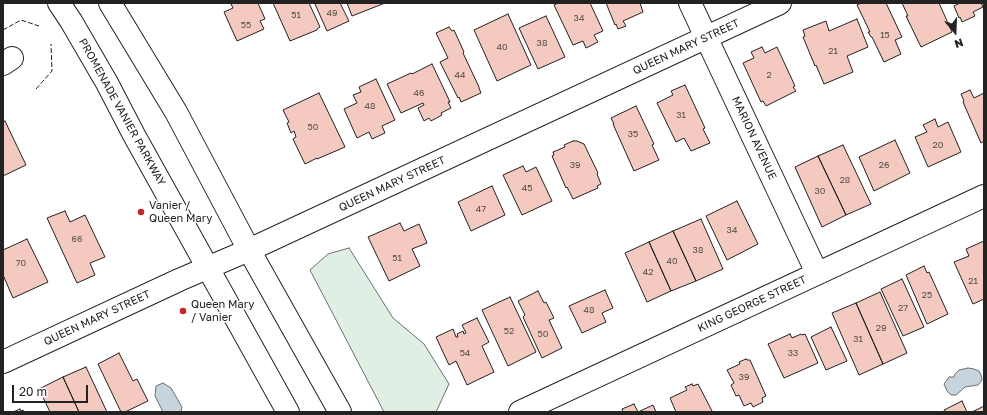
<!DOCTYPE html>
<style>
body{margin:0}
#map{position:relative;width:987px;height:415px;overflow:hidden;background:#fff;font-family:"Golos Text",sans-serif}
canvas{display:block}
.frame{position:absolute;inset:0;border:4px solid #222;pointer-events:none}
.north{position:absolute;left:935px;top:12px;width:40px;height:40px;-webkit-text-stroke:3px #fff;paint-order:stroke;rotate:161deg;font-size:11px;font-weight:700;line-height:16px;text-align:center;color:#222}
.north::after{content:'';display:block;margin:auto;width:14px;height:18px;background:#222;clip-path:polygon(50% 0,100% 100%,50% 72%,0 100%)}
.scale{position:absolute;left:12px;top:385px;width:76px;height:18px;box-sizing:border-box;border:2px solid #222;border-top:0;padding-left:5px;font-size:12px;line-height:14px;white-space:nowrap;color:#222;-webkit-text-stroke:3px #fff;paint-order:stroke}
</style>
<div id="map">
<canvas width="987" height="415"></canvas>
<div class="frame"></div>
<div class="north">N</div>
<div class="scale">20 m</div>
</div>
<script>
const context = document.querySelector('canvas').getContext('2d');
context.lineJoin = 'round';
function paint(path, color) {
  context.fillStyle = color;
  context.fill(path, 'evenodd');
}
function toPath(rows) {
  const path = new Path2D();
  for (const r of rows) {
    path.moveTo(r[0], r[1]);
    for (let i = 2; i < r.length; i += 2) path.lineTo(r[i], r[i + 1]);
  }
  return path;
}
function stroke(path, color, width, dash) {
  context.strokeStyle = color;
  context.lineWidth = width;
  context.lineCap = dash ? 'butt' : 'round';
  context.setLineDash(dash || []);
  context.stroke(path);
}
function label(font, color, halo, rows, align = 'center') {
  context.font = font + ' "Golos Text",sans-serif';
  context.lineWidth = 3;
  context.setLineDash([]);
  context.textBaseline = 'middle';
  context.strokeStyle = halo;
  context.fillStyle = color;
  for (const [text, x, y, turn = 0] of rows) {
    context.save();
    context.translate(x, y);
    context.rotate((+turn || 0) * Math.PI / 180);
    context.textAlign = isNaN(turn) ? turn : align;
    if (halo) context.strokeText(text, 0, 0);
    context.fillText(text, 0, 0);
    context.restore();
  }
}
const green = toPath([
 [349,248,393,318,424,344,449,384,436,412,384,412,310,270,328,254,349,248]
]);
paint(green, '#e0efe3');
stroke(green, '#6f6f6f', 1);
const water = toPath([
 [968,368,974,369,979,371,981,375,982,380,978,385,965,387,956,395,951,395,947,391,944,384,949,377,954,377,955,374,959,370,968,368],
 [163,383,171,388,182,407,181,412,163,412,155,396,156,386,163,383]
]);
paint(water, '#c7d3dd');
stroke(water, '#6f6f6f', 1);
const building = toPath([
 [233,3,258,3,265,19,260,21,264,29,237,41,224,12,233,8,231,4,233,3],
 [273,3,309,3,320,27,317,29,317,30,290,41,273,3],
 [317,3,340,3,349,21,327,31,315,4,317,3],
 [347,3,385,3,352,16,347,3],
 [558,3,590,3,603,31,594,35,598,42,586,48,583,41,573,45,554,5,558,3],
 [606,3,640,3,643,12,623,21,626,26,618,29,616,24,615,25,606,3],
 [861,3,886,3,902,37,895,40,901,54,884,62,872,37,871,37,868,32,870,32,857,5,861,3],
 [902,3,939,3,952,32,921,47,906,16,908,16,902,3],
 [960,3,981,3,983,7,973,12,975,16,962,22,960,17,959,18,954,6,960,3],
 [508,14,531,65,497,81,474,30,508,14],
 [546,16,565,57,538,69,519,28,546,16],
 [857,19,868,47,847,56,853,72,824,84,816,65,815,66,803,37,805,36,803,30,826,21,829,31,857,19],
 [449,27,452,31,454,30,464,52,463,53,479,87,479,88,481,93,461,102,459,97,458,98,440,62,448,58,436,33,449,27],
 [762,47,765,53,777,47,795,86,793,87,796,91,766,106,763,101,761,102,743,63,754,58,751,52,762,47],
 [432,64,450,102,448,102,451,108,441,113,442,115,431,121,429,118,424,121,418,108,424,105,423,103,401,113,387,84,411,73,412,74,432,64],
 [376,79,395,120,382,126,385,133,372,139,369,132,357,138,344,109,357,103,353,95,361,92,359,87,376,79],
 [685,85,705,128,703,129,710,143,691,151,684,138,676,142,657,103,673,95,671,91,685,85],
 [970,90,974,98,984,93,984,141,981,143,963,102,964,101,961,94,970,90],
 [319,93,345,147,317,159,317,158,305,164,293,139,296,137,294,131,291,133,287,123,289,122,283,110,319,93],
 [636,106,654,144,652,145,659,160,634,171,613,124,614,124,611,118,636,106],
 [935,119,938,127,948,122,961,152,928,167,915,137,927,132,923,125,935,119],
 [5,121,26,165,3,176,3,122,5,121],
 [895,140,910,173,874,191,859,157,895,140],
 [573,141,577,141,584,144,598,173,597,174,601,184,597,186,598,188,573,199,567,187,566,188,552,156,554,155,553,152,565,147,564,145,573,141],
 [843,145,871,204,846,215,818,156,843,145],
 [818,156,846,215,822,227,795,167,818,156],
 [523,166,526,172,536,167,552,201,522,215,503,175,523,166],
 [492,186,505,215,471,231,458,202,492,186],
 [737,201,758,244,727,260,706,216,737,201],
 [65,211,70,222,85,215,105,257,90,263,95,275,77,283,47,218,65,211],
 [701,219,723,269,696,281,673,231,701,219],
 [400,223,404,231,419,224,427,243,412,249,420,266,389,281,368,237,400,223],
 [673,231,696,281,671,291,649,242,673,231],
 [27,239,48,282,13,298,3,275,3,250,27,239],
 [984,241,984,299,973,304,954,262,969,256,966,249,984,241],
 [649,242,671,291,647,302,625,253,649,242],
 [924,266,927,273,929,272,948,314,927,324,906,275,924,266],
 [902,279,924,327,903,336,881,289,902,279],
 [605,290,613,308,602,313,606,322,582,333,569,306,605,290],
 [538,291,544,303,546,302,554,318,549,320,562,348,542,358,523,317,525,315,518,301,538,291],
 [880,292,907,353,883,364,856,303,880,292],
 [510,297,536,352,508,366,482,310,510,297],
 [856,303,883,364,859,375,832,313,856,303],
 [477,318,489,342,482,346,494,372,467,385,456,361,449,365,436,337,453,329,456,337,458,337,457,334,463,331,464,334,466,333,462,325,477,318],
 [831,327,847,361,826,370,811,337,831,327],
 [790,334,792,338,801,334,802,335,805,334,818,363,784,378,768,344,790,334],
 [119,353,133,381,137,379,148,401,125,412,121,412,98,364,119,353],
 [746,359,747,360,750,360,766,396,762,398,763,402,753,407,751,403,744,406,739,395,736,396,731,385,734,383,727,370,740,364,739,362,746,359],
 [86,367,107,412,79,412,63,377,86,367],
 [63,377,79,412,50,412,39,389,63,377],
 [692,384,693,386,698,384,712,411,709,412,676,412,670,398,687,390,685,387,692,384],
 [962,401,967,412,945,412,944,410,962,401],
 [634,404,638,412,653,405,656,412,623,412,622,409,634,404],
 [984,406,984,412,972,412,984,406],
 [20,409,21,411,23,410,24,412,13,412,20,409]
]);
paint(building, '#f3c9c0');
stroke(building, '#222', 1);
const street = toPath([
 [690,3,817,273],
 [3,64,12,58],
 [3,362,179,280,249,250,780,3],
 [520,412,984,196]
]);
const primary = toPath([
 [59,3,71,21,107,83,134,135,288,412],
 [110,3,176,112,249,250,340,412]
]);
stroke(street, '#222', 24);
stroke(primary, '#222', 24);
stroke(street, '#fff', 22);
stroke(primary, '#fff', 22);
stroke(toPath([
 [3,30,21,20,39,26],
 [36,89,52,71,51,44]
]), '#222', 1, [5, 2]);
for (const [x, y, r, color] of [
 [141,212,4,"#c62828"],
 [183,311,4,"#c62828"]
]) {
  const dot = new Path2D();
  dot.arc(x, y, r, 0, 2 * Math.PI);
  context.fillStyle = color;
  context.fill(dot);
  stroke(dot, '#fff', 1.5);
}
label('9px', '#564c4a', null, [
 ["49",332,13],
 ["51",296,15],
 ["34",579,18],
 ["55",246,25],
 ["15",885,35],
 ["38",542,43],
 ["40",502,47],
 ["21",833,51],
 ["44",460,75],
 ["2",769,75],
 ["46",419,93],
 ["48",370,106],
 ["31",681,115],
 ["50",313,127],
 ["35",633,134],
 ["20",938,145],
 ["39",575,165],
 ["26",884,165],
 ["28",845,180],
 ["45",527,188],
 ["30",820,191],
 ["47",481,209],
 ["34",732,230],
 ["66",77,239],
 ["38",698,250],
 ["51",397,258],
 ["40",672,261],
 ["70",21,263],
 ["42",648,272],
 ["21",973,281],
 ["25",927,295],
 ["27",903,308],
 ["48",589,310],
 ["29",881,328],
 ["52",509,331],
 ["50",543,334],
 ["31",858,339],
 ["54",465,353],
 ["33",793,353],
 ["39",744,377]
]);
label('11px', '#222', '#fff', [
 ["QUEEN MARY STREET",686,47,-25],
 ["PROMENADE VANIER PARKWAY",122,112,61],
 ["MARION AVENUE",754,138,65],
 ["QUEEN MARY STREET",392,184,-25],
 ["KING GEORGE STREET",752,304,-25],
 ["QUEEN MARY STREET",97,318,-25]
]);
label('11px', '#222', '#fff', [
 ["Vanier /",149,206],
 ["Queen Mary",149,219],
 ["Queen Mary",191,305],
 ["/ Vanier",191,318]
], 'left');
</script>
